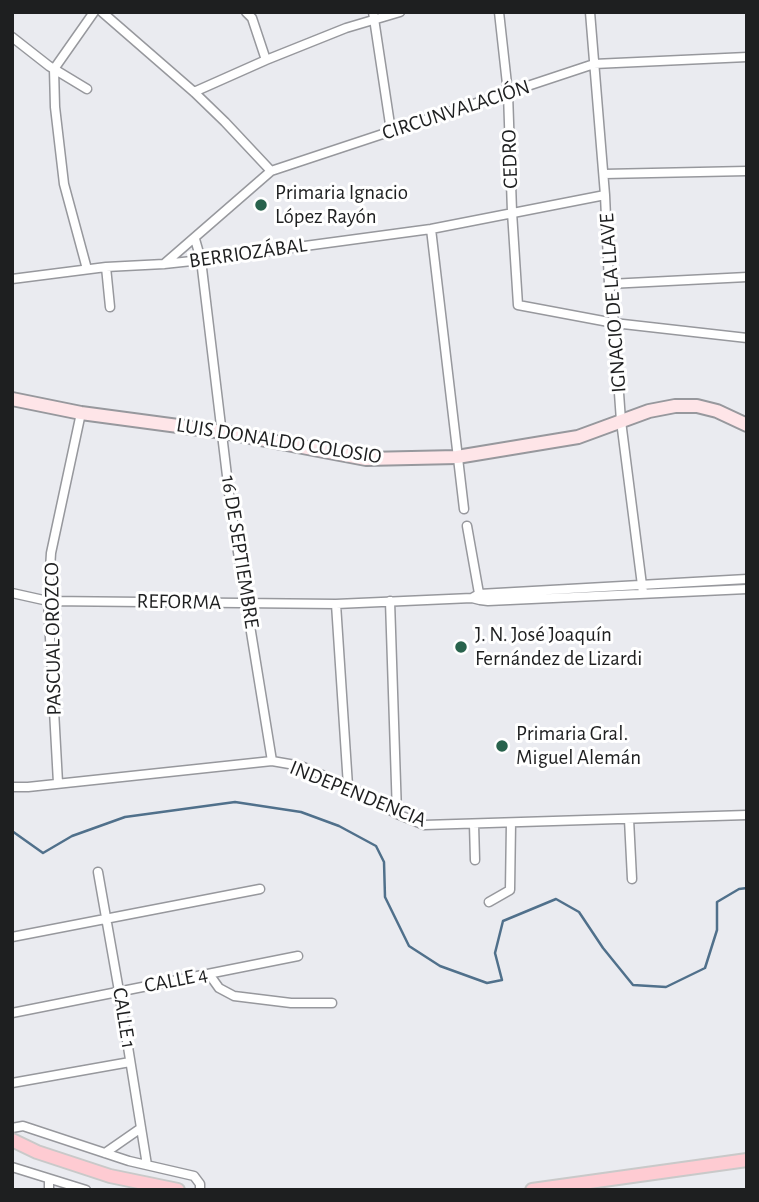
<!DOCTYPE html>
<meta charset="utf-8">
<style>
body{margin:0}
#map{position:relative;width:759px;height:1202px;overflow:hidden;background:#eaebf0;font-family:"Alegreya Sans",sans-serif}
canvas{display:block}
.frame{position:absolute;inset:0;border:14px solid #1e1f20;pointer-events:none}
</style>
<div id="map">
<canvas width="759" height="1202"></canvas>
<div class="frame"></div>
</div>
<script>
const context = document.querySelector('canvas').getContext('2d');
context.lineJoin = 'round';
function toPath(rows) {
  const path = new Path2D();
  for (const r of rows) {
    path.moveTo(r[0], r[1]);
    for (let i = 2; i < r.length; i += 2) path.lineTo(r[i], r[i + 1]);
  }
  return path;
}
function stroke(path, color, width, dash) {
  context.strokeStyle = color;
  context.lineWidth = width;
  context.lineCap = dash ? 'butt' : 'round';
  context.setLineDash(dash || []);
  context.stroke(path);
}
function label(font, color, halo, rows, align = 'center') {
  context.font = font + ' "Alegreya Sans",sans-serif';
  context.lineWidth = 6;
  context.setLineDash([]);
  context.textBaseline = 'middle';
  context.strokeStyle = halo;
  context.fillStyle = color;
  for (const [text, x, y, turn = 0] of rows) {
    context.save();
    context.translate(x, y);
    context.rotate((+turn || 0) * Math.PI / 180);
    context.textAlign = isNaN(turn) ? turn : align;
    if (halo) context.strokeText(text, 0, 0);
    context.fillText(text, 0, 0);
    context.restore();
  }
}
stroke(toPath([
 [12,831,43,853,72,836,125,817,235,802,301,812,339,826,376,846,384,862,385,897,409,946,440,966,487,983,502,980,495,953,503,921,556,899,579,912,603,948,633,985,666,987,705,968,717,930,717,902,739,889,747,888]
]), '#50708b', 2.5);
const street = toPath([
 [102,12,194,92,225,122,271,171],
 [246,12,252,18,266,60],
 [373,12,391,131],
 [499,12,508,93,512,212,518,305,614,323,747,338],
 [590,12,605,195,609,284,614,323,621,421,643,593],
 [12,37,49,66,87,89],
 [194,92,266,60,346,28,400,12],
 [604,174,747,171],
 [431,229,464,509],
 [195,239,201,260,231,509,272,761],
 [164,264,271,171,594,64,747,57],
 [106,267,110,307],
 [87,269,64,184,55,107,54,69,94,12],
 [12,279,106,267,164,264,201,260,431,229,605,195],
 [609,284,747,277],
 [467,526,480,599],
 [12,593,48,601,336,604,472,598,480,600,488,601,747,589],
 [472,598,479,594,747,579],
 [390,601,397,814],
 [336,604,348,786],
 [58,783,48,601,51,553,81,413],
 [12,787,28,787,272,761,301,766,348,786,397,814,424,825,747,815],
 [629,819,632,879],
 [474,824,475,860],
 [98,872,119,991,147,1165],
 [489,902,510,890,511,823],
 [12,937,260,889],
 [209,974,219,988,234,996,291,1003,332,1003],
 [12,1013,298,956],
 [12,1083,130,1062],
 [12,1128,23,1126,129,1161,194,1176,200,1184,200,1190],
 [105,1153,141,1128],
 [12,1167,86,1190],
 [49,1179,49,1190]
]);
const secondary = toPath([
 [12,399,81,413,223,432,366,459,457,457,578,437,649,411,675,406,697,406,717,411,747,425]
]);
const primary = toPath([
 [12,1140,37,1152,110,1176,178,1190],
 [532,1190,747,1160]
]);
stroke(street, '#97989d', 11);
stroke(secondary, '#97989d', 16);
stroke(primary, '#c9c9c9', 16);
stroke(street, '#fff', 8);
stroke(secondary, '#fee5e8', 12);
stroke(primary, '#fecbd2', 12);
for (const [x, y, r, color] of [
 [261,205,7,"#28624c"],
 [461,647,7,"#28624c"],
 [502,746,7,"#28624c"]
]) {
  const dot = new Path2D();
  dot.arc(x, y, r, 0, 2 * Math.PI);
  context.fillStyle = color;
  context.fill(dot);
  stroke(dot, '#fff', 2.5);
}
label('21px', '#1e1f20', '#fff', [
 ["CIRCUNVALACIÓN",456,110,-18],
 ["CEDRO",510,159,-92],
 ["BERRIOZÁBAL",248,253,-8],
 ["IGNACIO DE LA LLAVE",613,303,-94],
 ["LUIS DONALDO COLOSIO",279,441,9],
 ["16 DE SEPTIEMBRE",240,552,81],
 ["REFORMA",179,602,1],
 ["PASCUAL OROZCO",53,639,-91],
 ["INDEPENDENCIA",358,794,22],
 ["CALLE 4",176,980,-11],
 ["CALLE 1",124,1018,81]
]);
label('21px', '#1e1f20', '#fff', [
 ["Primaria Ignacio",275,193],
 ["López Rayón",275,217],
 ["J. N. José Joaquín",475,635],
 ["Fernández de Lizardi",475,659],
 ["Primaria Gral.",516,734],
 ["Miguel Alemán",516,758]
], 'left');
</script>
